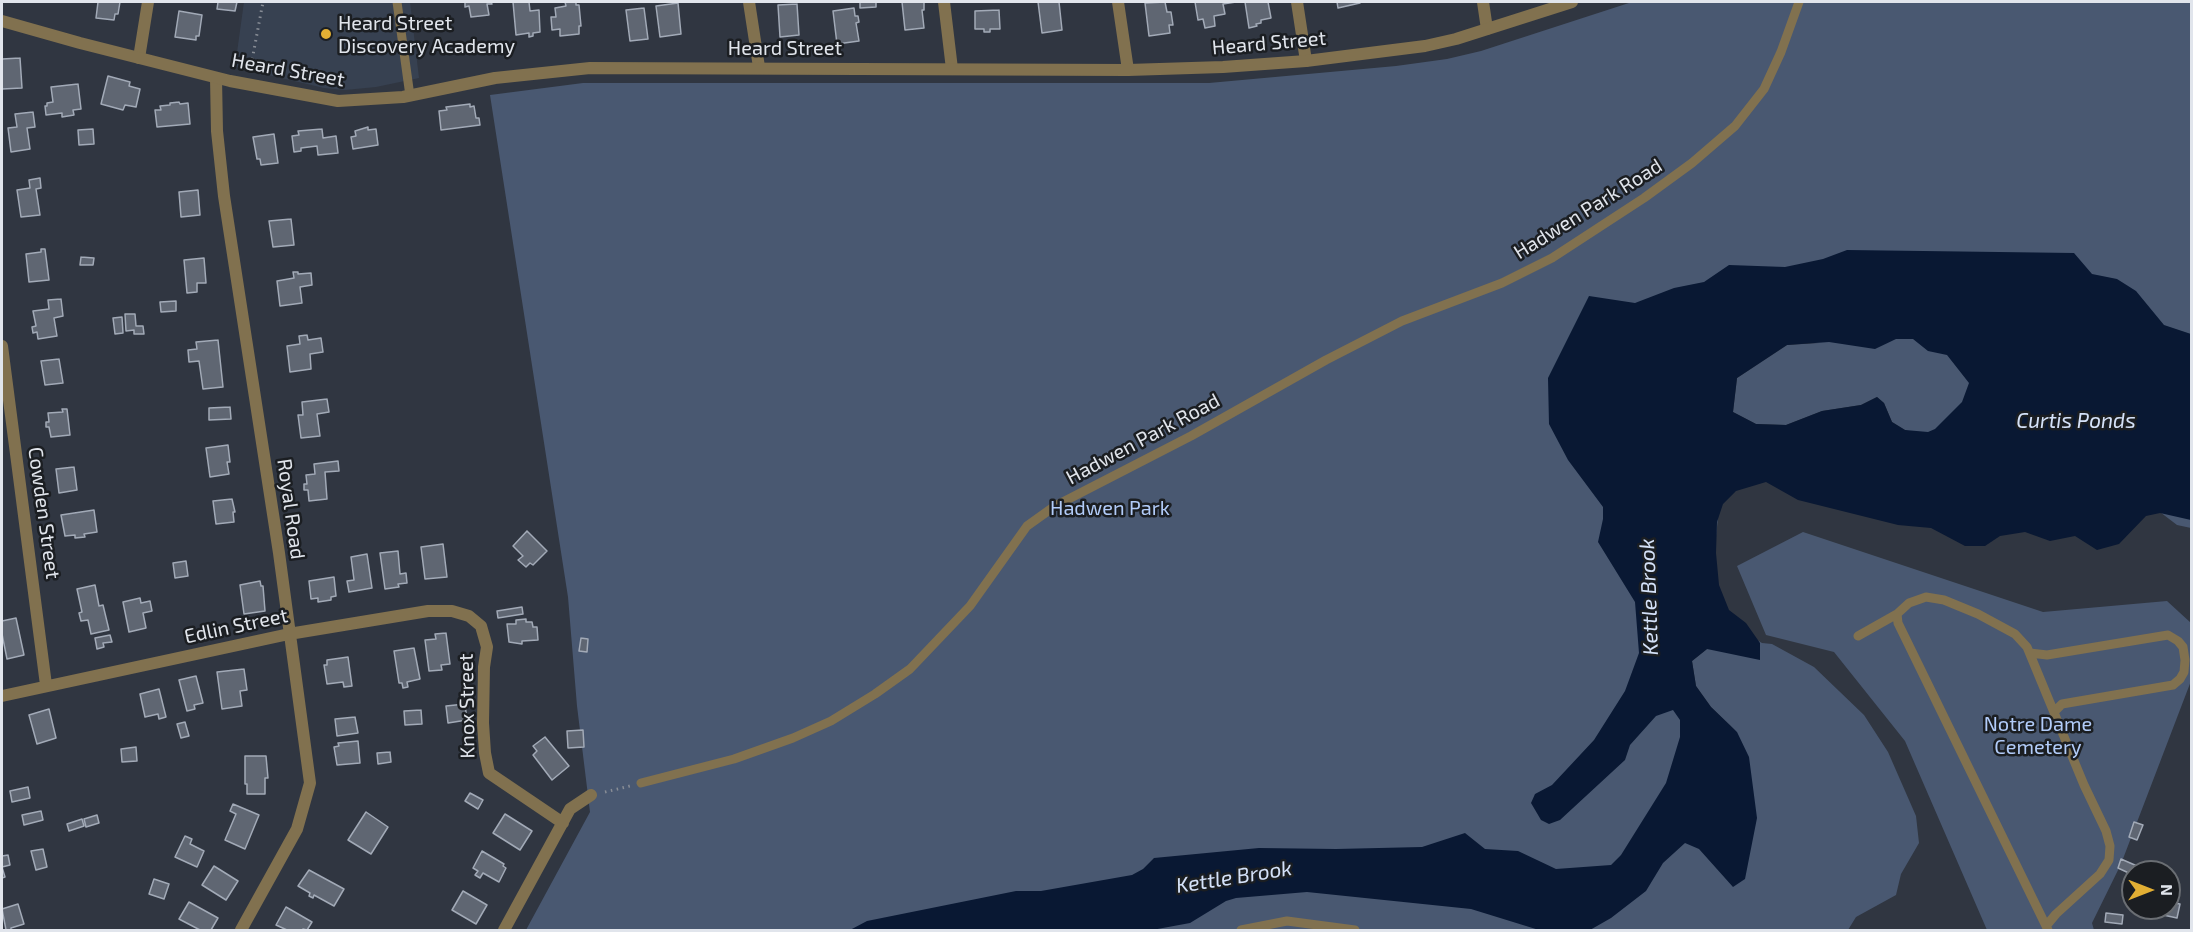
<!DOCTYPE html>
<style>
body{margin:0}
#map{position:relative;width:2193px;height:932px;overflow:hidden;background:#303641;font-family:"Exo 2",sans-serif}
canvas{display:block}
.frame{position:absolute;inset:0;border:3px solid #e1e5ec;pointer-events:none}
.north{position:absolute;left:2121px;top:860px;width:60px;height:60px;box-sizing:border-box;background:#1b1e22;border:2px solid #6a6e73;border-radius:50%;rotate:90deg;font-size:16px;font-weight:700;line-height:24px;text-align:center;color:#e1e5ec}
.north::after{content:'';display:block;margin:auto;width:21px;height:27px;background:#e2af34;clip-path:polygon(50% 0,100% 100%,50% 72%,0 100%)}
</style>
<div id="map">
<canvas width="2193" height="932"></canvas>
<div class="frame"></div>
<div class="north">N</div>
</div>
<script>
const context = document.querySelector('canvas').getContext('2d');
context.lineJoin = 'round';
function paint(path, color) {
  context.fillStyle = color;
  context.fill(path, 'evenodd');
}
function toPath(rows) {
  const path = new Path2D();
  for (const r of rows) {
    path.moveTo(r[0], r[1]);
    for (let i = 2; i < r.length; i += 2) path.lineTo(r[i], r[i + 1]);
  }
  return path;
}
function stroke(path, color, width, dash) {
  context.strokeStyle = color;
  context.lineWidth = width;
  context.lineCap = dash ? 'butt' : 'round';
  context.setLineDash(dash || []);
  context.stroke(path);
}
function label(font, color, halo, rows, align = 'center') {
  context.font = font + ' "Exo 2",sans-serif';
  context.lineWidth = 5;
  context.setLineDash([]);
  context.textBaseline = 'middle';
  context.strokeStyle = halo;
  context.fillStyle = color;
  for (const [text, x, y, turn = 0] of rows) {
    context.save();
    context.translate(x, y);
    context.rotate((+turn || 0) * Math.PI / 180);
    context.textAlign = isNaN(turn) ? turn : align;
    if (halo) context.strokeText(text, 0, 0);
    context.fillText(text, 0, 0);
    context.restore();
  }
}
paint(toPath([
 [244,2,410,2,419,78,376,87,345,90,324,88,235,67]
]), '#374151');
paint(toPath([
 [1632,2,2191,2,2191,528,2177,525,2156,509,1905,430,1892,422,1884,403,1877,397,1861,405,1822,411,1786,425,1756,424,1733,412,1737,378,1787,345,1819,343,1737,343,1712,573,1728,611,1752,637,1762,643,1772,644,1814,667,1864,715,1888,752,1916,816,1919,843,1901,874,1896,895,1856,917,1848,930,526,930,590,812,577,706,568,597,490,95,583,83,1209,83,1396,66,1447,59,1481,51],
 [1707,649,1692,661,1696,686,1711,707,1737,732,1664,667],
 [1803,532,2043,612,2167,601,2191,623,2191,681,2121,864,2092,923,2094,930,1987,930,1905,741,1834,652,1766,635,1737,566]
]), '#495871');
paint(toPath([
 [1847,250,2074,253,2092,274,2117,279,2136,291,2164,325,2191,334,2191,520,2160,513,2146,516,2119,544,2097,550,2075,536,2050,541,2025,532,2000,536,1985,546,1965,546,1931,528,1898,525,1798,500,1766,482,1736,491,1723,504,1717,522,1716,553,1719,585,1729,610,1746,623,1760,643,1760,660,1707,649,1692,661,1696,686,1711,707,1737,732,1749,757,1757,818,1745,879,1733,887,1699,849,1685,843,1663,863,1646,891,1611,918,1590,930,1539,930,1471,909,1307,892,1236,898,1226,901,1190,923,1152,930,850,930,867,921,1016,891,1041,891,1132,875,1143,869,1154,858,1259,848,1336,849,1422,847,1465,833,1485,849,1518,851,1556,869,1611,865,1621,855,1666,783,1680,737,1680,720,1673,710,1656,716,1630,745,1625,760,1560,820,1549,824,1541,820,1531,803,1535,794,1552,785,1594,740,1625,691,1639,653,1635,602,1598,542,1603,519,1603,507,1568,460,1549,424,1548,378,1589,296,1635,303,1674,288,1704,282,1729,265,1785,267,1823,259],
 [1896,339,1913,339,1928,351,1947,355,1969,383,1962,402,1935,429,1928,432,1905,430,1892,422,1884,403,1877,397,1861,405,1822,411,1786,425,1756,424,1733,412,1737,378,1787,345,1829,342,1875,349]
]), '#091833');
const building = toPath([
 [98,2,120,2,118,14,115,14,114,20,96,18,98,2],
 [218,2,237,2,235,11,217,9,218,2],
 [465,2,491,2,492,4,487,4,489,15,471,17,469,6,465,7,465,2],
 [513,2,529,2,530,11,539,10,540,32,533,33,533,36,529,37,529,33,516,35,513,2],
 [565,2,576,2,576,5,579,5,581,26,579,26,579,34,560,36,560,29,552,30,551,17,556,17,555,8,566,6,565,2],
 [860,2,876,2,876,7,860,8,860,2],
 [902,2,924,2,924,10,922,10,924,28,905,30,902,2],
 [1038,2,1059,2,1062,30,1042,33,1038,2],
 [1165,2,1167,12,1171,12,1173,25,1169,25,1170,33,1149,36,1145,3,1165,2],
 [1195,2,1236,2,1223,4,1225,14,1214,16,1215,26,1205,28,1203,19,1198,20,1195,2],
 [1242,2,1268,2,1271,18,1261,20,1261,23,1256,24,1257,26,1249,28,1245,2,1242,2],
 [1337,2,1359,2,1360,3,1338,8,1337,2],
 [678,3,681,34,660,37,656,6,678,3],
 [797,4,799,35,780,37,778,5,797,4],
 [644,8,648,39,630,41,626,10,644,8],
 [854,8,855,16,858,16,859,22,856,23,859,41,837,44,833,11,854,8],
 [999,10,1000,29,990,29,990,32,984,32,984,29,975,29,975,11,999,10],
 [179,11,202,15,199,36,196,36,196,40,175,37,179,11],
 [20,58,22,88,2,89,2,59,20,58],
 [108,76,130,82,129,86,140,89,136,107,125,105,123,110,101,104,108,76],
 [78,84,81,109,73,110,74,115,62,117,62,113,46,115,45,106,47,106,47,103,53,102,51,87,78,84],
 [179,102,180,104,188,103,190,124,157,127,155,110,161,110,160,106,170,105,170,103,179,102],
 [470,104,470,107,474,106,476,118,479,118,480,125,441,130,439,111,447,110,446,107,470,104],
 [33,112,35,127,27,128,30,149,11,152,8,128,17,127,15,114,33,112],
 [368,127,368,130,376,129,378,145,353,149,351,137,356,136,355,131,368,127],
 [93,129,94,144,79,145,78,130,93,129],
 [322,129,323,138,336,136,338,153,318,155,317,146,301,148,301,151,294,152,292,136,299,135,298,131,322,129],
 [274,134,278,163,261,165,260,159,257,159,253,137,274,134],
 [40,178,41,188,36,189,40,215,21,217,17,190,30,188,29,180,40,178],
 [198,190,200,215,181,217,179,192,198,190],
 [291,219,294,245,273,247,269,221,291,219],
 [41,249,45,249,49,280,29,282,26,254,41,252,41,249],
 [81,257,94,258,93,265,80,265,81,257],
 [204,258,206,283,197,283,197,292,187,293,184,260,204,258],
 [293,272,298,272,298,274,311,273,312,285,300,287,302,303,280,306,277,281,294,278,293,272],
 [61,299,63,316,54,318,57,336,38,339,37,332,33,333,32,327,36,326,33,311,49,309,48,300,61,299],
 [176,301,176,311,161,312,160,302,176,301],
 [125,314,135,314,136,326,143,326,144,334,134,334,134,330,126,331,125,314],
 [122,317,123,333,115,334,113,318,122,317],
 [307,335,308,340,321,338,323,352,310,354,311,369,290,372,287,346,300,344,299,336,307,335],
 [218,340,223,387,203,389,199,361,189,362,188,350,197,349,196,342,218,340],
 [59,359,63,383,45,385,41,361,59,359],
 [327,399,329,412,317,414,320,436,301,438,298,415,303,415,302,402,327,399],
 [230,407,231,419,209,420,209,408,230,407],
 [62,409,67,409,70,435,51,437,49,427,46,427,46,422,49,422,48,413,63,412,62,409],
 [228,445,230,462,227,462,229,474,210,477,206,448,228,445],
 [338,461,339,471,325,472,327,499,309,501,308,490,304,490,304,484,307,484,306,475,315,474,314,464,338,461],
 [74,467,77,490,59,493,56,469,74,467],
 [232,499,235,512,233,512,234,522,216,524,213,501,232,499],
 [94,510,97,532,84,534,85,537,75,538,75,535,65,536,61,515,94,510],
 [527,531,547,551,533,565,530,563,526,567,518,560,523,556,513,546,527,531],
 [443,544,447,577,425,579,421,547,443,544],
 [398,551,400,574,406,573,407,583,398,584,399,587,385,589,380,553,398,551],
 [367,554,372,588,349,592,347,581,354,580,351,557,367,554],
 [186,561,188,576,175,578,173,563,186,561],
 [334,577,336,596,331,597,331,600,318,602,318,598,311,599,309,581,334,577],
 [260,581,261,586,263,586,265,611,244,614,240,585,260,581],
 [95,585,99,606,103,605,109,630,91,634,88,620,81,621,79,613,82,612,77,589,95,585],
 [140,598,141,603,150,601,152,611,143,613,146,628,129,632,123,602,140,598],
 [522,607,523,614,498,618,497,611,522,607],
 [16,618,24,655,7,659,2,634,2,621,16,618],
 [526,619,526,622,532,622,533,627,537,627,538,640,522,641,522,644,509,642,507,624,516,624,516,620,526,619],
 [446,633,450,664,441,665,442,670,429,671,425,640,436,639,435,634,446,633],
 [110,635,112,642,103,643,104,647,97,649,95,638,110,635],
 [581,638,588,639,587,652,579,651,581,638],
 [414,648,420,679,407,682,408,687,403,688,402,683,399,683,394,651,414,648],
 [348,657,352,686,344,687,343,682,327,684,324,665,327,665,327,660,348,657],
 [244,669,247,690,240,691,242,706,222,709,217,672,244,669],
 [196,676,203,703,194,705,195,709,187,711,179,680,196,676],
 [159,689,166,717,159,719,158,714,145,717,140,694,159,689],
 [465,704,467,720,448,723,446,706,465,704],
 [49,709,56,738,37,744,29,715,49,709],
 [421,710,422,724,405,725,404,711,421,710],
 [355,717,358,733,337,736,335,719,355,717],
 [185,722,189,736,181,738,177,724,185,722],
 [583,730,584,747,568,748,567,731,583,730],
 [545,737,569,766,552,780,533,755,537,751,533,746,545,737],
 [358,741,360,763,337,765,334,747,339,746,338,743,358,741],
 [136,747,137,761,122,762,121,749,136,747],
 [390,752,391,762,378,764,377,753,390,752],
 [245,756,266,756,268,778,265,778,265,794,247,794,247,784,245,784,245,756],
 [28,787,30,798,12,802,10,791,28,787],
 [470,793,483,800,478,809,465,801,470,793],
 [233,804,259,815,245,849,225,840,236,814,230,811,233,804],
 [41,811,43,820,24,825,22,815,41,811],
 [366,812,388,827,371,854,348,840,366,812],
 [505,814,532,831,520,850,493,833,505,814],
 [97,815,99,823,86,827,84,819,97,815],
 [82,819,84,826,69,831,67,824,82,819],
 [2134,822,2143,825,2137,840,2129,837,2134,822],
 [185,836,192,839,190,844,204,851,197,867,175,857,185,836],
 [43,849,47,867,36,870,31,851,43,849],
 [482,851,504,864,503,866,506,868,499,882,483,873,480,878,475,875,478,871,473,868,482,851],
 [8,855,10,865,2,867,5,877,2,878,2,856,8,855],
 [2121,859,2144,869,2143,872,2133,872,2133,875,2118,868,2121,859],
 [214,866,238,881,226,900,202,885,214,866],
 [309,870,344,889,334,906,314,895,313,898,309,896,310,893,298,886,309,870],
 [154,879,169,884,164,899,149,894,154,879],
 [463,891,487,905,476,924,452,910,463,891],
 [189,902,218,918,211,930,200,930,179,919,189,902],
 [2169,902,2180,904,2177,918,2154,913,2155,908,2169,908,2169,902],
 [18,904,24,924,11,928,11,930,6,930,2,909,18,904],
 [286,907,312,922,307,930,303,929,302,930,287,930,276,925,286,907],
 [2106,913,2123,915,2122,924,2105,922,2106,913]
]);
paint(building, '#5f6672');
stroke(building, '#a2aab7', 1.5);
stroke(toPath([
 [250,71,263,2],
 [605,792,630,786]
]), '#888d96', 3, [1.5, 4.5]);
stroke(toPath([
 [397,2,410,96],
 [1858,636,1897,614],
 [2030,653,2047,655,2168,635,2178,641,2183,647,2185,660,2184,672,2180,679,2173,685,2062,704,2054,712],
 [641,783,734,759,793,738,831,721,875,694,910,669,970,606,1027,526,1055,506,1191,436,1326,360,1402,321,1502,283,1552,258,1644,198,1692,163,1735,126,1764,89,1781,52,1799,2],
 [2046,926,2056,914,2100,874,2109,860,2110,846,2106,831,2084,785,2027,647,2015,634,1978,614,1944,600,1926,597,1909,603,1897,614,1898,623,2048,930],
 [1241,930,1287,921,1355,930]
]), '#81714f', 9);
stroke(toPath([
 [749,2,759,67],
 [944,2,952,69],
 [1118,2,1128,70],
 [1297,2,1306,61],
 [1483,2,1487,29],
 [139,58,148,2],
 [216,78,217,131,224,196,279,553,310,783,297,829,241,930],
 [2,346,46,685],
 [2,696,289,634,428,611,452,611,469,616,481,626,487,647,484,667,483,723,485,753,489,773,563,823],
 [504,930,570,809,591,795]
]), '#81714f', 12);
stroke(toPath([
 [2,21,80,43,230,81,338,101,403,97,495,78,590,68,1128,70,1223,67,1306,61,1425,46,1456,39,1572,2]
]), '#81714f', 12);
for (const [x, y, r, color] of [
 [326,34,6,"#e2af34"]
]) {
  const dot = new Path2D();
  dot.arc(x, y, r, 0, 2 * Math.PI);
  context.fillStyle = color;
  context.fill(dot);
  stroke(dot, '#1b1e22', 2);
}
label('20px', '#e1e5ec', '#1b1e22', [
 ["Heard Street",338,23],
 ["Discovery Academy",338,46]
], 'left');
label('20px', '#e1e5ec', '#1b1e22', [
 ["Heard Street",1269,43,-5],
 ["Heard Street",785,48],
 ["Heard Street",288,70,10],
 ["Hadwen Park Road",1588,209,-32],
 ["Hadwen Park Road",1143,439,-28],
 ["Royal Road",291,509,82],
 ["Cowden Street",44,513,82],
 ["Edlin Street",236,626,-12],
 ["Knox Street",467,706,-91]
]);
label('20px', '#b2ccf9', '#1b1e22', [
 ["Hadwen Park",1110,508],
 ["Notre Dame",2038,724],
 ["Cemetery",2038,747]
]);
label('italic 21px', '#d5e2f9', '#1b1e22', [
 ["Curtis Ponds",2076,421],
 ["Kettle Brook",1649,597,-92],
 ["Kettle Brook",1234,877,-9]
]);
</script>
